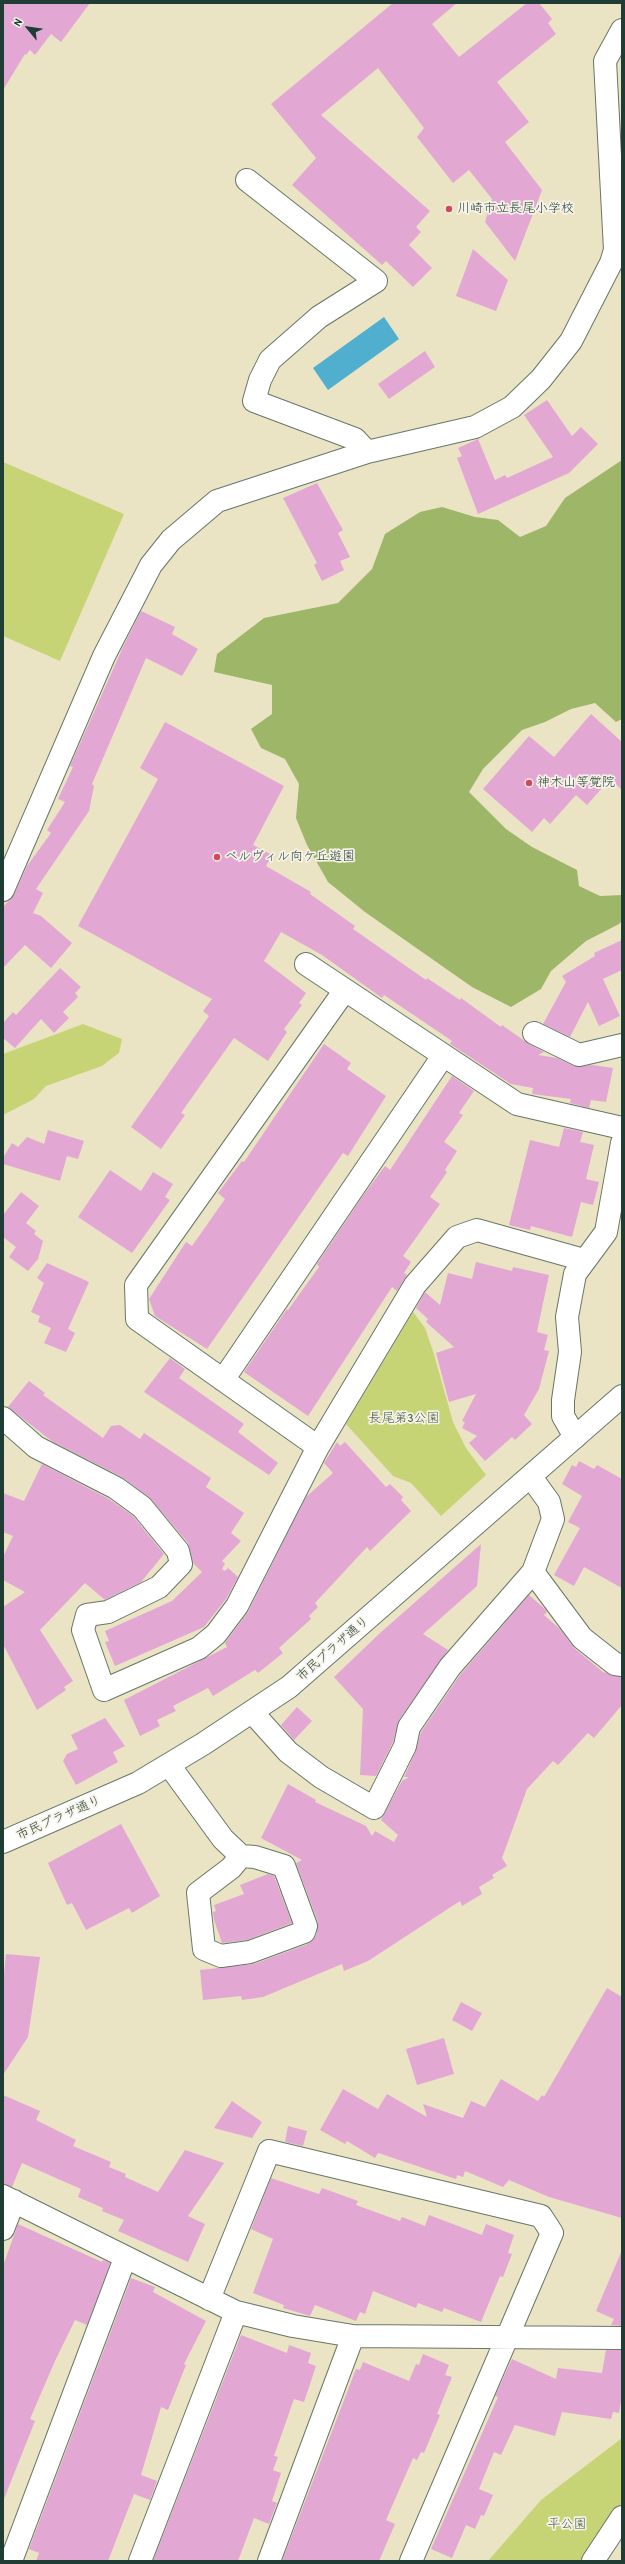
<!DOCTYPE html>
<meta charset="utf-8">
<style>
body{margin:0}
#map{position:relative;width:625px;height:2564px;overflow:hidden;background:#eae4c5;font-family:"Patrick Hand",sans-serif}
canvas{display:block}
.frame{position:absolute;inset:0;border:4px solid #1f3d34;pointer-events:none}
.north{position:absolute;left:8px;top:8px;width:40px;height:40px;-webkit-text-stroke:3px #f7f3e8;paint-order:stroke;rotate:299deg;font-size:11px;font-weight:700;line-height:16px;text-align:center;color:#1f3d34}
.north::after{content:'';display:block;margin:auto;width:14px;height:18px;background:#1f3d34;clip-path:polygon(50% 0,100% 100%,50% 72%,0 100%)}
</style>
<div id="map">
<canvas width="625" height="2564"></canvas>
<div class="frame"></div>
<div class="north">N</div>
</div>
<script>
const context = document.querySelector('canvas').getContext('2d');
context.lineJoin = 'round';
function paint(path, color) {
  context.fillStyle = color;
  context.fill(path, 'evenodd');
}
function toPath(rows) {
  const path = new Path2D();
  for (const r of rows) {
    path.moveTo(r[0], r[1]);
    for (let i = 2; i < r.length; i += 2) path.lineTo(r[i], r[i + 1]);
  }
  return path;
}
function stroke(path, color, width, dash) {
  context.strokeStyle = color;
  context.lineWidth = width;
  context.lineCap = dash ? 'butt' : 'round';
  context.setLineDash(dash || []);
  context.stroke(path);
}
function label(font, color, halo, rows, align = 'center') {
  context.font = font + ' "Patrick Hand","Klee One",sans-serif';
  context.lineWidth = 3.5;
  context.setLineDash([]);
  context.textBaseline = 'middle';
  context.strokeStyle = halo;
  context.fillStyle = color;
  for (const [text, x, y, turn = 0] of rows) {
    context.save();
    context.translate(x, y);
    context.rotate((+turn || 0) * Math.PI / 180);
    context.textAlign = isNaN(turn) ? turn : align;
    if (halo) context.strokeText(text, 0, 0);
    context.fillText(text, 0, 0);
    context.restore();
  }
}
paint(toPath([
 [3,462,124,514,60,661,3,636],
 [83,1024,122,1039,119,1053,102,1066,46,1086,34,1099,3,1115,3,1054],
 [413,1312,425,1328,433,1351,453,1422,466,1448,486,1475,441,1516,411,1483,393,1476,346,1424],
 [622,2438,622,2506,587,2561,488,2561,541,2500]
]), '#c7d476');
paint(toPath([
 [622,460,622,719,616,722,595,703,571,709,545,722,522,730,483,769,469,792,506,829,532,847,577,870,579,886,600,896,622,895,622,921,619,924,586,941,551,971,541,989,511,1007,472,987,365,912,328,882,307,845,296,818,299,784,285,759,261,748,251,729,272,714,272,685,214,672,217,654,264,618,338,603,372,569,385,534,420,512,442,507,475,517,498,520,520,537,546,526,565,498]
]), '#9db667');
paint(toPath([
 [384,317,399,339,328,390,313,368]
]), '#50afcf');
paint(toPath([
 [3,3,90,3,61,42,51,34,35,55,30,50,26,55,25,54,3,90],
 [393,3,457,3,432,24,459,57,527,3,539,3,552,19,548,23,556,34,497,82,529,122,505,142,542,190,515,261,485,222,492,199,469,170,453,183,417,137,424,128,378,68,321,115,430,211,416,227,421,232,409,245,432,268,413,287,386,261,382,265,292,185,316,158,271,104],
 [473,249,508,280,496,311,456,296],
 [425,351,435,367,389,399,378,384],
 [547,400,572,436,581,427,598,444,569,473,478,514,457,458,462,456,458,448,478,439,495,480,505,475,507,478,553,457,524,415],
 [317,483,343,530,338,533,350,557,340,561,344,570,322,581,314,565,317,563,283,498],
 [141,611,175,627,172,634,198,649,182,676,146,658,92,784,94,786,89,811,36,889,43,893,33,913,41,916,72,943,51,968,25,945,3,968,3,907,14,895,27,866,51,833,47,830,65,802,58,799,73,767,70,766,123,647],
 [591,714,622,742,622,790,610,779,587,805,576,795,550,824,544,818,532,832,483,789,529,736,554,757],
 [165,722,284,786,253,845,272,855,266,866,311,892,310,894,355,926,353,929,426,980,427,978,460,1000,461,998,501,1027,502,1025,529,1044,544,1052,538,1055,557,1058,574,1066,593,1065,613,1068,606,1102,591,1100,589,1108,570,1103,571,1099,532,1094,533,1088,511,1084,450,1044,452,1041,384,995,382,998,322,955,281,932,264,961,306,993,299,1003,302,1005,284,1029,287,1032,268,1061,234,1038,181,1113,185,1115,161,1149,131,1127,209,1016,203,1011,212,999,78,926,158,779,140,768],
 [622,940,622,970,603,979,620,1016,599,1026,588,1002,570,1037,543,1024,566,982,562,976,595,956,594,953],
 [60,968,81,987,75,993,78,997,63,1012,69,1018,54,1033,41,1019,15,1048,3,1038,3,1023,13,1012,16,1015],
 [324,1044,351,1063,347,1069,386,1096,348,1156,343,1153,207,1349,155,1316,149,1299,186,1242,192,1246,225,1199,218,1193,242,1161,244,1162],
 [452,1076,474,1091,459,1113,463,1115,444,1142,457,1151,445,1170,447,1172,430,1197,440,1204,403,1256,411,1262,404,1273,407,1275,397,1291,392,1287,308,1416,244,1372,287,1309,288,1310,319,1267,317,1264,365,1193,385,1166,390,1170],
 [564,1128,583,1132,580,1142,594,1145,586,1179,599,1182,593,1205,581,1202,572,1237,531,1226,530,1230,509,1225,530,1140,559,1147],
 [48,1130,84,1141,78,1159,67,1156,60,1181,3,1164,3,1158,12,1143,18,1147,27,1137,44,1144],
 [110,1170,141,1191,153,1172,173,1184,165,1197,170,1200,132,1253,78,1217],
 [21,1192,39,1206,26,1223,36,1231,34,1234,43,1241,38,1259,28,1271,9,1257,16,1247,3,1237,3,1215],
 [476,1262,512,1271,513,1267,549,1275,537,1332,548,1335,544,1350,549,1351,539,1389,524,1415,532,1424,515,1440,512,1437,485,1461,469,1443,477,1436,462,1428,465,1422,462,1421,476,1394,449,1402,436,1353,454,1347,426,1322,428,1319,416,1308,425,1292,440,1305,448,1273,472,1279],
 [47,1263,89,1282,68,1329,75,1333,66,1352,44,1343,51,1328,38,1322,40,1316,31,1312,44,1283,37,1278],
 [170,1358,185,1369,179,1378,244,1424,238,1432,278,1463,269,1475,144,1392],
 [29,1381,45,1393,43,1395,103,1438,111,1426,120,1425,140,1439,144,1433,211,1478,206,1487,244,1513,231,1533,241,1541,222,1561,225,1564,222,1569,225,1571,228,1568,238,1577,226,1599,204,1627,115,1666,105,1642,109,1641,105,1631,172,1601,202,1572,193,1563,188,1543,149,1497,122,1477,53,1442,8,1407],
 [337,1442,340,1446,345,1442,386,1487,390,1484,403,1497,401,1500,411,1511,370,1551,367,1547,315,1603,318,1607,309,1616,311,1619,279,1648,283,1653,258,1673,255,1670,213,1696,208,1688,173,1706,176,1711,157,1720,160,1726,140,1736,124,1700,227,1647,225,1643,248,1612,306,1497,333,1473,324,1463],
 [579,1461,594,1469,597,1465,622,1479,622,1588,584,1567,574,1586,554,1575,580,1528,568,1522,582,1496,562,1484,572,1465,576,1467],
 [42,1464,109,1499,133,1516,164,1554,141,1582,105,1600,85,1583,40,1630,73,1681,64,1687,66,1690,37,1710,3,1644,3,1607,25,1592,3,1580,3,1557,13,1536,3,1532,3,1493,24,1501],
 [481,1544,477,1586,423,1634,448,1650,399,1720,393,1742,376,1776,360,1775,363,1709,334,1677,379,1634],
 [529,1595,546,1610,547,1612,544,1615,560,1629,574,1648,603,1672,622,1677,622,1705,594,1738,588,1733,558,1765,553,1761,527,1789,502,1858,507,1866,492,1875,494,1878,479,1887,482,1894,462,1906,460,1901,368,1961,344,1971,342,1964,263,1997,242,2000,241,1996,203,2000,200,1970,254,1964,308,1944,316,1936,318,1922,296,1863,302,1860,261,1838,288,1784,316,1800,315,1802,366,1826,372,1836,375,1831,394,1842,398,1835,381,1820,402,1781,409,1777,404,1777,416,1751,421,1732,460,1675],
 [297,1707,312,1721,294,1740,281,1725],
 [105,1718,125,1746,113,1752,118,1762,76,1785,63,1761,67,1754,78,1749,71,1735],
 [121,1824,160,1896,132,1913,129,1908,86,1930,72,1903,67,1905,48,1863],
 [268,1874,274,1876,292,1923,247,1940,222,1943,214,1920,213,1912,216,1911,214,1905,244,1894,240,1885],
 [6,1954,40,1957,28,2037,3,2075,3,1984],
 [607,1988,622,1997,622,2218,549,2197,509,2180,503,2187,465,2171,463,2177,457,2175,456,2179,378,2153,375,2158,347,2141,345,2144,320,2130,343,2089,378,2109,387,2094,427,2117,423,2104,463,2118,471,2101,485,2107,501,2079,538,2101,542,2095,544,2097],
 [461,2002,482,2013,472,2031,452,2020],
 [444,2038,454,2074,417,2085,406,2049],
 [3,2095,40,2111,36,2120,76,2140,73,2146,111,2162,109,2167,126,2174,125,2177,158,2192,185,2150,224,2163,188,2216,205,2224,188,2262,118,2231,124,2220,102,2211,103,2208,78,2197,81,2189,22,2163,12,2187,3,2184],
 [232,2101,262,2122,252,2138,214,2128],
 [288,2126,307,2131,303,2146,285,2142],
 [271,2178,319,2194,322,2188,358,2201,356,2205,400,2221,402,2217,425,2226,429,2215,482,2235,486,2224,514,2235,508,2253,512,2254,503,2277,500,2276,481,2322,444,2308,442,2312,418,2303,416,2308,373,2291,365,2314,360,2312,356,2321,315,2305,310,2316,283,2308,284,2305,253,2293,273,2239,251,2229],
 [18,2224,102,2262,103,2260,110,2263,87,2325,75,2320,55,2361,30,2419,35,2421,4,2499,3,2266],
 [622,2250,622,2326,611,2325,614,2319,596,2311],
 [131,2278,155,2287,153,2292,206,2321,184,2364,186,2365,168,2410,161,2407,141,2475,157,2481,150,2500,134,2494,108,2561,36,2561,39,2553,29,2549],
 [241,2335,287,2353,289,2345,311,2353,308,2363,316,2366,304,2402,294,2399,274,2456,278,2457,273,2470,281,2473,272,2501,277,2503,269,2524,254,2518,238,2561,153,2561],
 [606,2350,622,2350,622,2395,619,2413,613,2412,611,2419,562,2412,555,2436,515,2425,501,2455,494,2452,479,2489,493,2495,484,2516,481,2515,475,2529,466,2525,452,2558,431,2549,498,2397,495,2396,512,2359,556,2379,558,2368,602,2373],
 [423,2354,449,2365,445,2375,452,2377,437,2414,440,2415,424,2453,421,2452,417,2460,413,2458,386,2520,395,2524,379,2561,282,2561,356,2369,360,2370,363,2362,409,2381,416,2364,419,2365]
]), '#e3a7d4');
const minor = toPath([
 [247,180,376,281,319,317,270,360,260,380,254,401,355,439,367,452],
 [3,890,104,656,151,565,171,540,217,501,367,452,475,427,512,407,541,379,571,341,611,263,615,250,605,61,622,30],
 [306,964,517,1104,622,1128],
 [534,1033,579,1055,622,1045],
 [223,1380,443,1056],
 [3,1418,36,1447,116,1488,142,1507,178,1551,181,1564,159,1587,108,1612,87,1615,83,1630,104,1690,199,1648,216,1634,237,1606,318,1447,415,1285,457,1237,477,1230,584,1260],
 [575,1437,563,1416,563,1400,570,1352,567,1317,575,1274,606,1232,622,1143],
 [318,1447,137,1319,136,1285,345,990],
 [531,1477,549,1502,553,1519,533,1572,582,1638,615,1664,622,1665],
 [252,1712,288,1752,321,1777,374,1808,405,1746,409,1727,450,1667,533,1572],
 [169,1765,223,1839,241,1856,231,1868,198,1893,204,1949,221,1956,250,1952,304,1932,306,1926,284,1866,255,1857,241,1856],
 [3,2196,236,2312,293,2326,353,2336,622,2338],
 [3,2229,14,2201],
 [209,2299,269,2151,541,2216,552,2233,411,2561],
 [11,2561,125,2258],
 [140,2561,236,2312],
 [269,2561,353,2336],
 [593,2561,622,2517]
]);
const tertiary = toPath([
 [3,1842,138,1783,203,1744,289,1687,622,1396]
]);
stroke(minor, '#667767', 24);
stroke(tertiary, '#667767', 24);
stroke(minor, '#fff', 22);
stroke(tertiary, '#fff', 22);
for (const [x, y, r, color] of [
 [449,209,4,"#d1495b"],
 [529,783,4,"#d1495b"],
 [217,857,4,"#d1495b"]
]) {
  const dot = new Path2D();
  dot.arc(x, y, r, 0, 2 * Math.PI);
  context.fillStyle = color;
  context.fill(dot);
  stroke(dot, '#f7f3e8', 1.5);
}
label('13px', '#1f3d34', '#f7f3e8', [
 ["川崎市立長尾小学校",457,209],
 ["神木山等覚院",537,783],
 ["ベルヴィル向ケ丘遊園",225,857]
], 'left');
label('13px', '#415b41', '#f7f3e8', [
 ["長尾第3公園",404,1419],
 ["平公園",567,2525]
]);
label('13px', '#1f3d34', '#f7f3e8', [
 ["市民プラザ通り",333,1649,-41],
 ["市民プラザ通り",59,1818,-24]
]);
</script>
